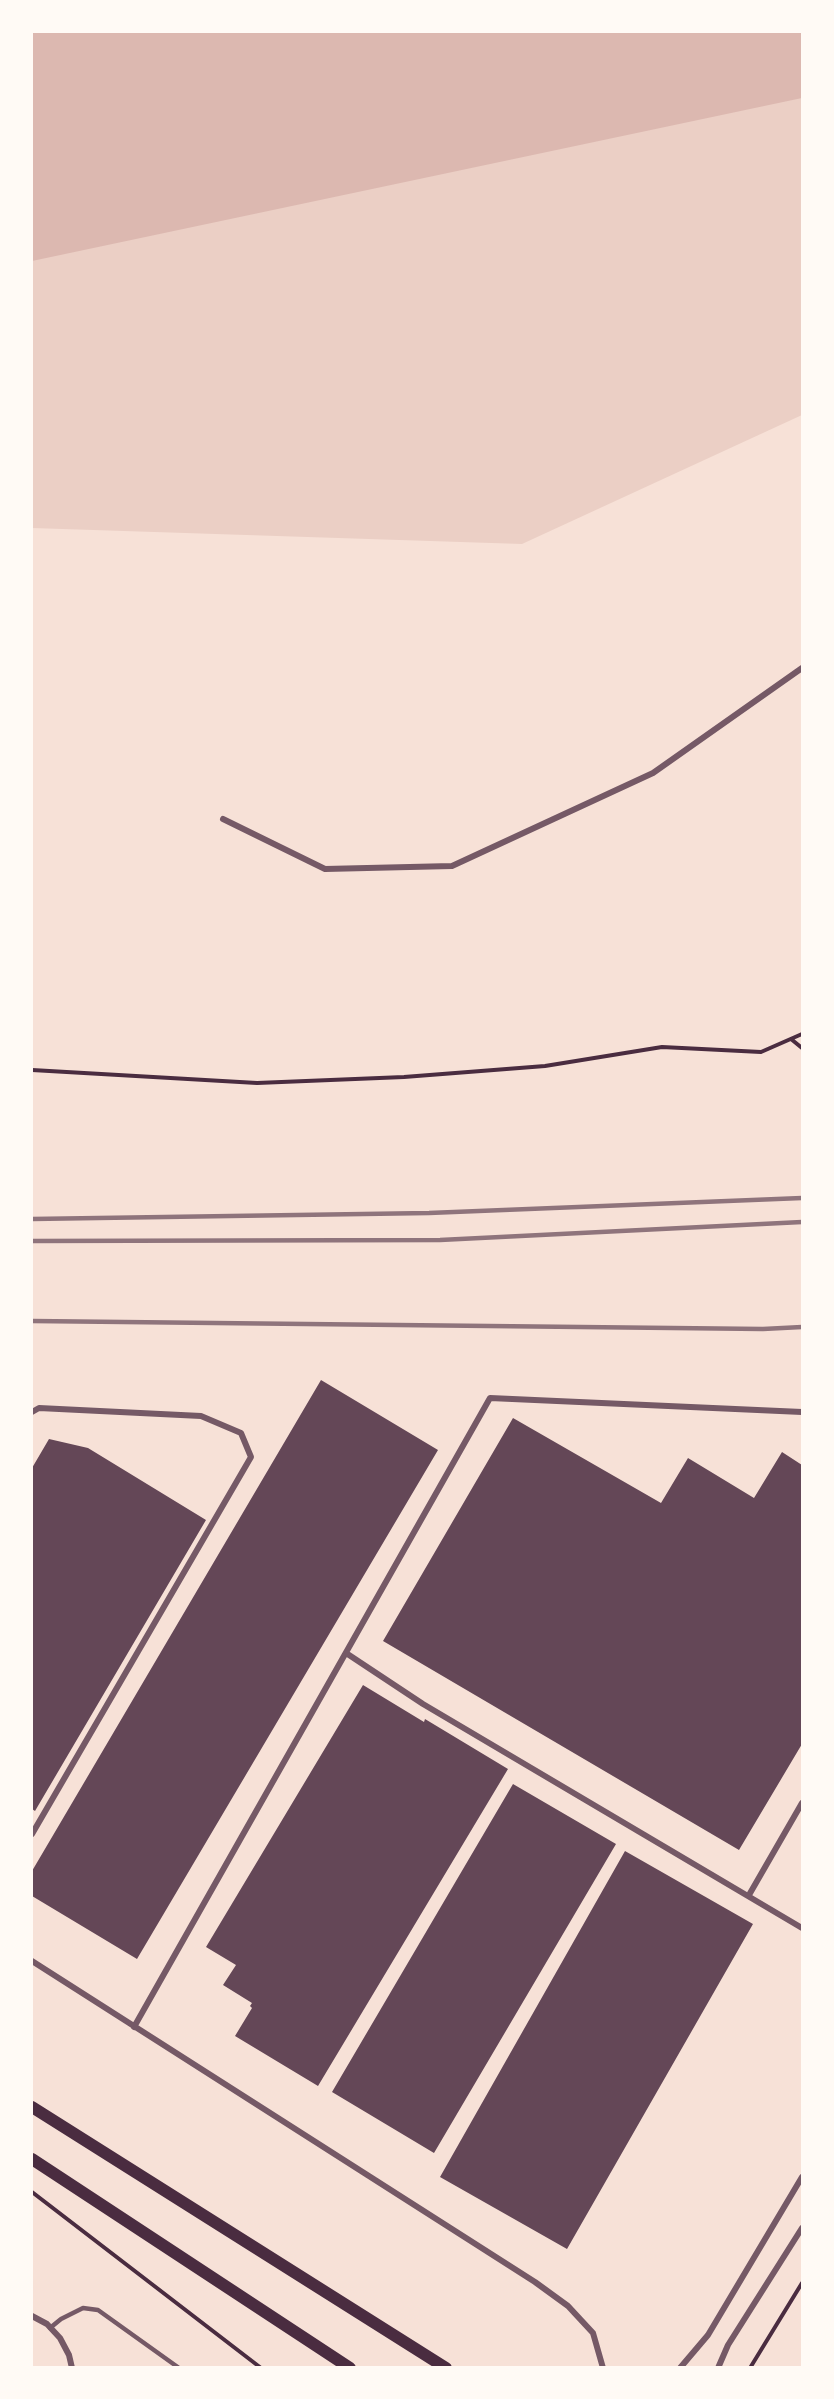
<!DOCTYPE html>
<style>
body{margin:0}
#map{position:relative;width:834px;height:2399px;overflow:hidden;background:#f7e1d7;font-family:"Archivo Narrow",sans-serif}
canvas{display:block}
.frame{position:absolute;inset:0;border:33px solid #fffaf5;pointer-events:none}
</style>
<div id="map">
<canvas width="834" height="2399"></canvas>
<div class="frame"></div>
</div>
<script>
const context = document.querySelector('canvas').getContext('2d');
context.lineJoin = 'round';
function paint(path, color) {
  context.fillStyle = color;
  context.fill(path, 'evenodd');
}
function toPath(rows) {
  const path = new Path2D();
  for (const r of rows) {
    path.moveTo(r[0], r[1]);
    for (let i = 2; i < r.length; i += 2) path.lineTo(r[i], r[i + 1]);
  }
  return path;
}
function stroke(path, color, width, dash) {
  context.strokeStyle = color;
  context.lineWidth = width;
  context.lineCap = dash ? 'butt' : 'round';
  context.setLineDash(dash || []);
  context.stroke(path);
}
paint(toPath([
 [32,32,802,32,802,415,522,544,32,528]
]), '#ebcfc5');
paint(toPath([
 [32,32,802,32,802,98,32,261]
]), '#dcb8b0');
paint(toPath([
 [321,1380,438,1450,137,1959,32,1896,32,1871],
 [513,1418,661,1503,688,1458,754,1498,782,1452,802,1465,802,1744,739,1850,383,1641],
 [49,1439,88,1448,206,1520,35,1811,32,1809,32,1468],
 [363,1685,424,1722,425,1719,508,1769,318,2086,235,2036,252,2008,250,2006,252,2003,223,1985,236,1965,206,1947],
 [513,1784,616,1844,434,2153,332,2092],
 [625,1851,753,1924,567,2249,440,2177]
]), '#644757');
stroke(toPath([
 [791,1039,802,1048],
 [32,1070,257,1083,404,1077,545,1066,662,1047,761,1052,802,1034],
 [32,2192,261,2368],
 [750,2368,802,2283]
]), '#4a2c40', 4);
stroke(toPath([
 [50,2328,61,2319,83,2308,98,2310,179,2368]
]), '#755966', 4.5);
stroke(toPath([
 [223,819,325,869,452,866,653,773,802,668],
 [32,1412,39,1408,201,1416,241,1433,251,1457,32,1834],
 [346,1653,423,1704,802,1928],
 [749,1895,802,1803],
 [32,1961,535,2282,568,2306,593,2333,603,2368],
 [134,2027,490,1398,802,1412],
 [32,2316,47,2324,60,2338,69,2355,72,2368],
 [680,2368,708,2335,802,2177],
 [718,2368,728,2345,802,2228]
]), '#755966', 6);
stroke(toPath([
 [32,2107,446,2368],
 [32,2159,350,2368]
]), '#4a2c40', 12);
stroke(toPath([
 [32,1219,429,1213,802,1198],
 [32,1241,440,1240,802,1222],
 [32,1321,763,1329,802,1327]
]), '#8f747c', 4.5);
</script>
